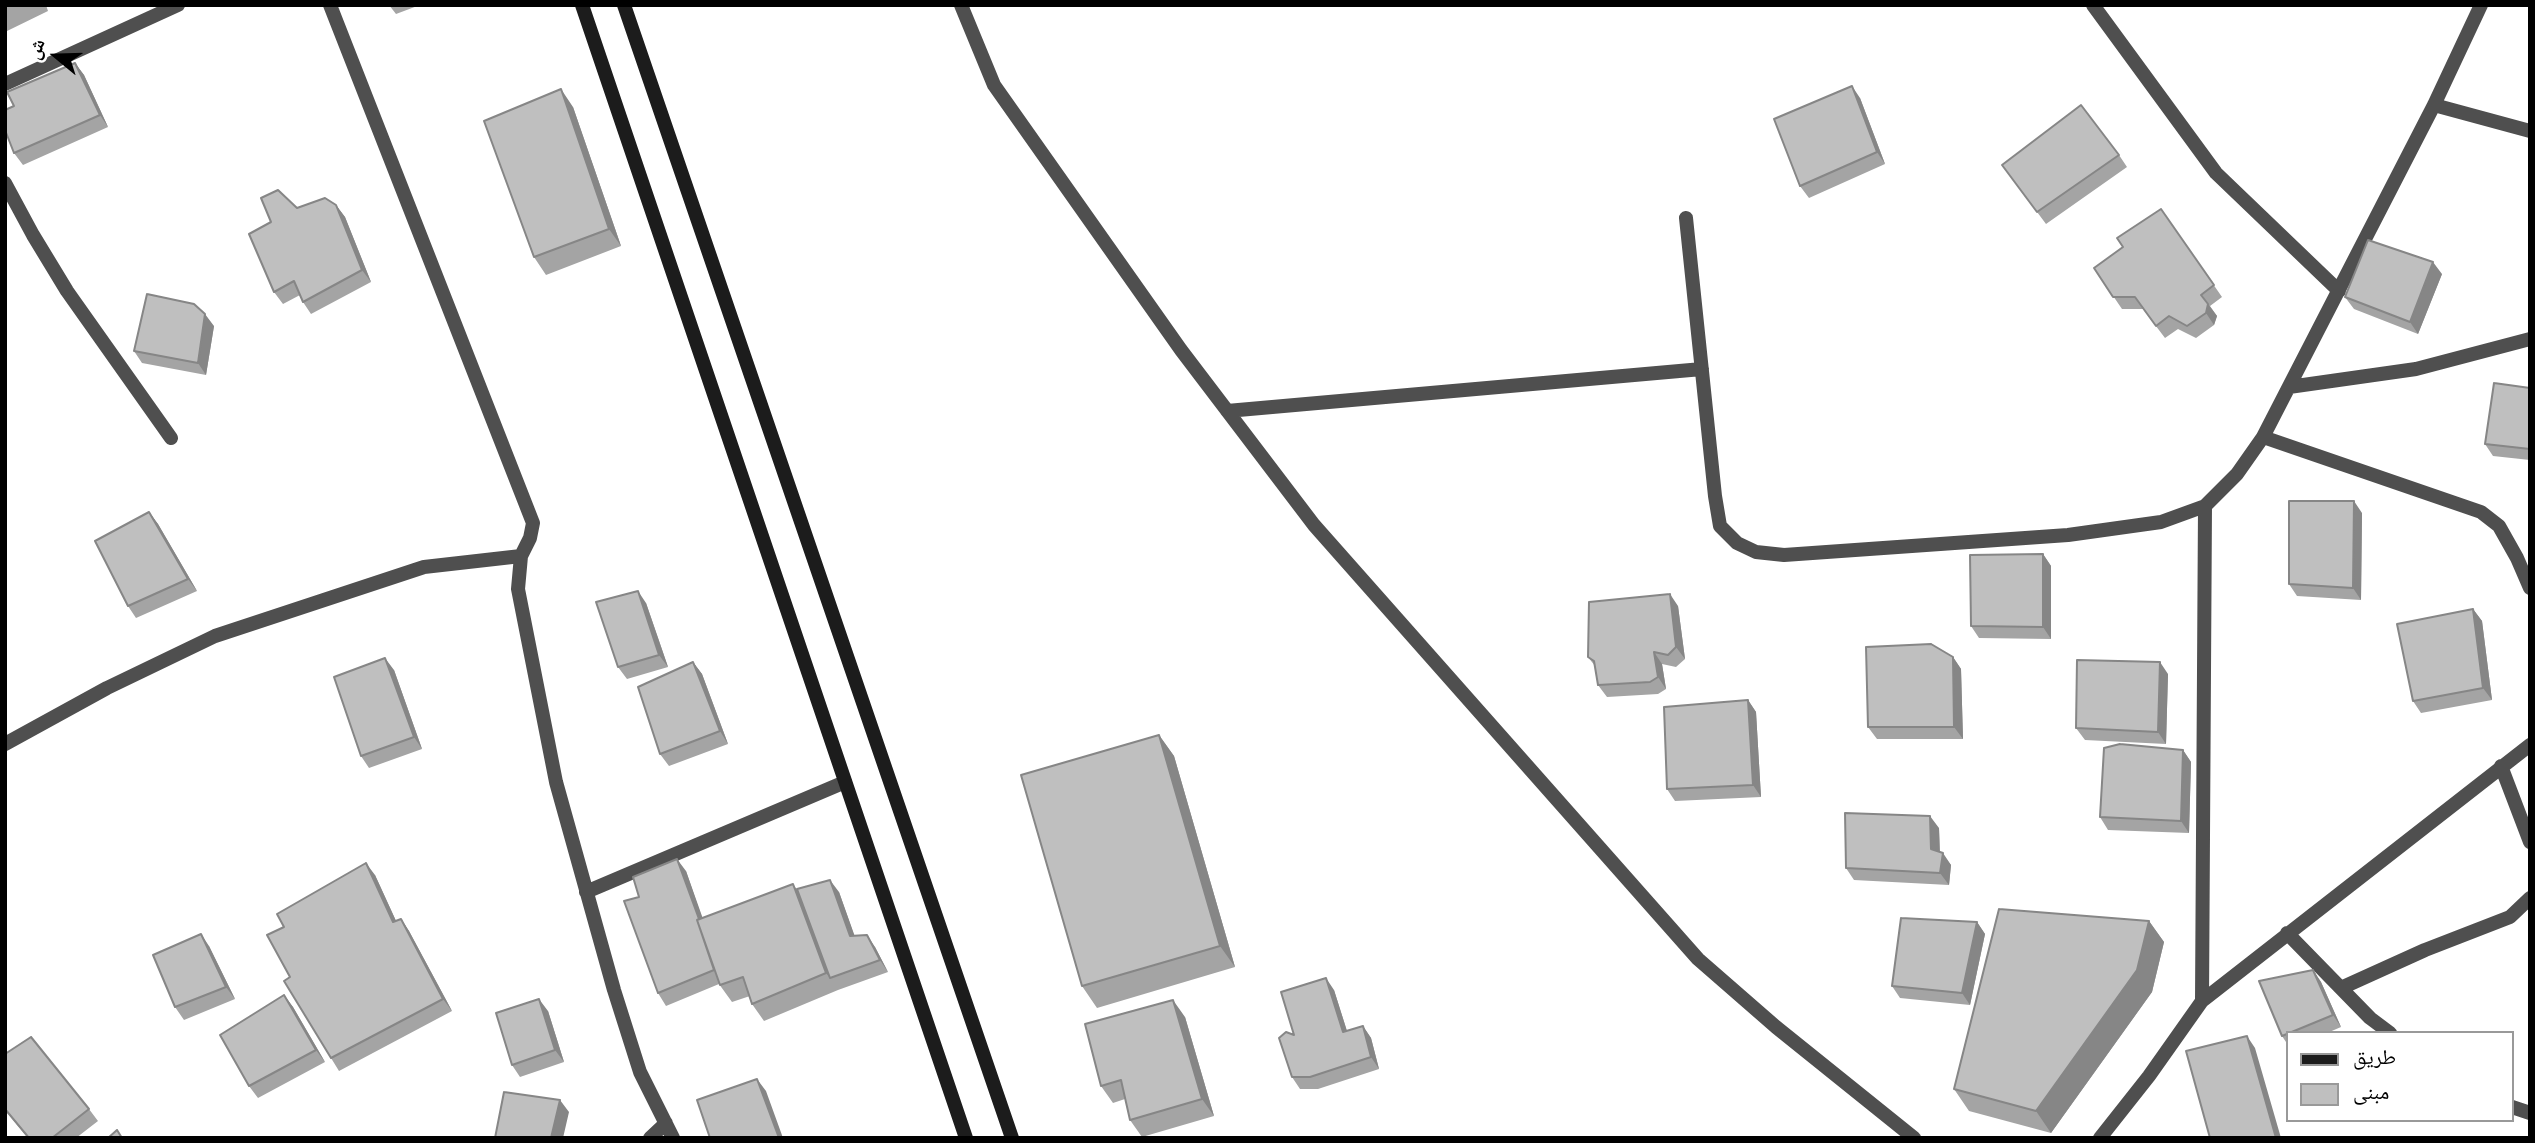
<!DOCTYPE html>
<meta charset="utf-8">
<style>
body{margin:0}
#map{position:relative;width:2535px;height:1143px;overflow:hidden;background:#fff;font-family:Karla,"Noto Naskh Arabic",sans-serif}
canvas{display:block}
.frame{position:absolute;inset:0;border:7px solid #000;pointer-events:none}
.legend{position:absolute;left:2286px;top:1031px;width:228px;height:91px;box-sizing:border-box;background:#fff;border:2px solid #999;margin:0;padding:9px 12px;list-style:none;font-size:21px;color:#000}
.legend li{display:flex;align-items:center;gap:14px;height:35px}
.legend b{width:35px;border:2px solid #999}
.north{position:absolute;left:21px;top:21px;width:70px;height:70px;-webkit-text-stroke:5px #fff;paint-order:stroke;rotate:289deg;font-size:19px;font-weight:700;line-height:28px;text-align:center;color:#000}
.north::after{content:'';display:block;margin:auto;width:24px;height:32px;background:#000;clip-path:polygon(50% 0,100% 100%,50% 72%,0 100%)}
</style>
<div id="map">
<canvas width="2535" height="1143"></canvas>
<div class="frame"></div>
<ul class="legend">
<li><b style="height:9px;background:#1c1c1c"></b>طريق</li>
<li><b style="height:19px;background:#bfbfbf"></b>مبنى</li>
</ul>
<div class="north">ش</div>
</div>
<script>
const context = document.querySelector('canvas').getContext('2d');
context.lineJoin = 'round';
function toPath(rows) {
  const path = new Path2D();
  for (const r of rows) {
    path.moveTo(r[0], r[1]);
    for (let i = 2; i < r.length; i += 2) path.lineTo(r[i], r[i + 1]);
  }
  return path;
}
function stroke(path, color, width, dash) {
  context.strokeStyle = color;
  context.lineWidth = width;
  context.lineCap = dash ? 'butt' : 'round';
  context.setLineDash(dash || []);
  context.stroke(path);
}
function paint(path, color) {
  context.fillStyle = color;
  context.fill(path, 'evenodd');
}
stroke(toPath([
 [330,5,533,523,530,538,521,556,518,589,556,782,614,990,640,1072,673,1138],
 [961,5,994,85,1181,350,1314,525,1698,959,1776,1027,1914,1138],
 [2093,5,2216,173,2339,291],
 [5,84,178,5],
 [2434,105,2530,131],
 [5,183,33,235,67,291,171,438],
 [1686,218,1715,496,1720,526,1737,543,1756,552,1784,555,2068,535,2161,522,2205,506,2237,474,2263,437,2434,105,2481,5],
 [2289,387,2416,369,2530,339],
 [1227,411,1702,369],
 [2263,437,2481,512,2499,526,2517,558,2530,588],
 [5,744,107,688,215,636,424,567,521,556],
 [2501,766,2530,842],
 [586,892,845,782],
 [2287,933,2370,1018,2390,1033],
 [2341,988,2425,950,2510,917,2530,898],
 [2202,1001,2205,506],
 [2512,1107,2530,1113],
 [650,1138,666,1123],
 [2100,1138,2149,1076,2202,1001,2530,745]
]), '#4f4f4f', 14);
stroke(toPath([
 [582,5,966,1138],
 [624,5,1012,1138]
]), '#1c1c1c', 14);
paint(toPath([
 [5,5,46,5,48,11,5,32],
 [389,5,420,5,396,14],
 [75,63,84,75,108,127,23,165,14,153,14,106],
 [1860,98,1885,164,1809,198,1800,186],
 [573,107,621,246,546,275,534,257],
 [2119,155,2127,167,2046,224,2002,165],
 [336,205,345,217,371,282,311,314,303,302,300,295,283,304,274,292,297,208],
 [2161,209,2222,297,2210,306,2217,316,2214,325,2196,338,2178,329,2165,338,2143,309,2122,309,2094,268,2123,247],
 [2442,274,2418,334,2354,309,2345,297],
 [214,326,206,375,142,363,134,351],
 [2530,388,2530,460,2493,456,2485,444],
 [149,512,158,524,197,591,136,618,128,606],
 [2362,513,2361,600,2297,596,2289,584],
 [2043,554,2051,566,2051,639,1979,638,1971,626],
 [646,603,668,667,627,679,618,667],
 [1678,606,1685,659,1676,667,1662,664,1666,689,1658,694,1607,697,1598,685,1595,666,1588,657],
 [2473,609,2482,621,2492,700,2421,713,2413,701],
 [1953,657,1961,669,1963,739,1877,739,1868,727],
 [693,662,702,674,728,744,669,766,660,754],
 [394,670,422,749,369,768,361,756],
 [2168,674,2166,744,2085,740,2076,728],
 [1748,700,1756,712,1761,797,1675,801,1667,789],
 [1159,735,1174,756,1235,967,1097,1008,1082,986],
 [2183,750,2191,762,2189,833,2108,830,2100,817],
 [1939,828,1940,852,1951,865,1949,885,1854,880,1846,868],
 [686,871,702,918,797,889,839,892,854,935,875,947,888,972,838,990,764,1021,752,1004,750,996,732,1002,719,984,666,1006,658,993,639,897],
 [375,875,396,921,401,919,409,931,452,1011,339,1071,331,1058,290,977,284,927],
 [2149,921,2164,942,2152,992,2051,1133,1969,1111,1954,1089],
 [1977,922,1985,934,1970,1005,1900,998,1892,986],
 [209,946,235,999,184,1020,175,1007],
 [2313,970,2321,982,2341,1027,2327,1033,2288,1033,2288,1045,2282,1036],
 [1334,990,1347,1031,1363,1026,1371,1038,1379,1069,1318,1089,1300,1089,1292,1077,1294,1035],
 [284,995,293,1007,325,1062,258,1098,249,1086],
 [548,1011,564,1062,520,1077,512,1065],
 [1185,1017,1214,1116,1142,1137,1130,1120,1125,1099,1113,1103,1101,1086],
 [5,1054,89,1109,98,1121,76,1138,28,1138,5,1110]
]), '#a4a4a4');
paint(toPath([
 [75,63,84,75,108,127,100,115],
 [1852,86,1860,98,1885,164,1877,152],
 [561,89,573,107,621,246,609,229],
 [336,205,345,217,371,282,362,270],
 [2433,262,2442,274,2418,334,2410,322],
 [2208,304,2217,316,2214,325,2206,313],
 [205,314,214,326,206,375,198,363],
 [2354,501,2362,513,2361,600,2353,588],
 [149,512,158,524,197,591,188,579],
 [2043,554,2051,566,2051,639,2043,627],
 [638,591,646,603,668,667,659,655],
 [1670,594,1678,606,1685,659,1676,647],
 [2473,609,2482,621,2492,700,2483,688],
 [1654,652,1662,664,1666,689,1658,677],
 [1953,657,1961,669,1963,739,1954,727],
 [385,658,394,670,422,749,414,737],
 [693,662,702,674,728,744,720,731],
 [2160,662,2168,674,2166,744,2158,732],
 [1748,700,1756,712,1761,797,1753,785],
 [1159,735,1174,756,1235,967,1220,946],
 [2183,750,2191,762,2189,833,2181,821],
 [1930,816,1939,828,1940,861,1931,849],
 [1943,853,1951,865,1949,885,1940,873],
 [677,859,686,871,725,981,716,969],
 [366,863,375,875,402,934,393,922],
 [830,880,839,892,859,948,850,936],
 [793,884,805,902,830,978,826,973],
 [401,919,409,931,452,1011,443,999],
 [2149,921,2164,942,2152,992,2051,1133,2036,1111],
 [1977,922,1985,934,1970,1005,1962,993],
 [201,934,209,946,235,999,226,987],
 [867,935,875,947,888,972,880,960],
 [2313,970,2321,982,2341,1027,2333,1015],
 [1326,978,1334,990,1351,1044,1343,1032],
 [284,995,293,1007,325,1062,316,1050],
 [539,999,548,1011,564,1062,555,1050],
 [1173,1000,1185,1017,1214,1116,1202,1099],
 [1363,1026,1371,1038,1379,1069,1371,1057],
 [2247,1036,2255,1048,2281,1138,2276,1138],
 [757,1079,766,1091,783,1138,779,1138],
 [560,1100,569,1112,563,1138,551,1138]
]), '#868686');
const building = toPath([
 [75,63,100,115,14,153,5,130,5,110,14,106,7,92,75,63],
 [1852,86,1877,152,1800,186,1774,119,1852,86],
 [561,89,609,229,534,257,484,121,561,89],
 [2081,105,2119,155,2037,212,2002,165,2081,105],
 [278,190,297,208,325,198,336,205,362,270,303,302,294,281,274,292,249,234,271,222,261,198,278,190],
 [2161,209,2214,285,2201,295,2208,304,2206,313,2187,326,2169,316,2156,326,2135,297,2113,297,2094,268,2123,247,2117,238,2161,209],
 [2368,240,2433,262,2410,322,2345,297,2368,240],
 [147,294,194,304,205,314,198,363,134,351,147,294],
 [2494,383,2530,388,2530,449,2485,444,2494,383],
 [2289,501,2354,501,2353,588,2289,584,2289,501],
 [149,512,188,579,128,606,95,541,149,512],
 [2043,554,2043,627,1971,626,1970,555,2043,554],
 [638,591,659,655,618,667,596,602,638,591],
 [1670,594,1676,647,1668,655,1654,652,1658,677,1650,682,1598,685,1594,661,1588,657,1589,602,1670,594],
 [2473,609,2483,688,2413,701,2397,624,2473,609],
 [1931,644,1953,657,1954,727,1868,727,1866,647,1931,644],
 [385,658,414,737,361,756,334,677,385,658],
 [2077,660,2160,662,2158,732,2076,728,2077,660],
 [693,662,720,731,660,754,638,687,693,662],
 [1748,700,1753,785,1667,789,1664,707,1748,700],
 [1159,735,1220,946,1082,986,1021,775,1159,735],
 [2120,744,2183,750,2181,821,2100,817,2104,748,2120,744],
 [1845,813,1930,816,1931,849,1943,853,1940,873,1846,868,1845,813],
 [677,859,699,919,697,920,714,970,658,993,624,901,639,897,633,877,677,859],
 [366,863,393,922,401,919,443,999,331,1058,284,981,290,977,267,935,284,927,277,914,366,863],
 [830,880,850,936,867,935,880,960,830,978,797,889,830,880],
 [793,884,826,973,752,1004,743,977,720,985,697,920,793,884],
 [1999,909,2149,921,2137,970,2036,1111,1954,1089,1999,909],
 [1901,918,1977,922,1962,993,1892,986,1901,918],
 [201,934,226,987,175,1007,153,955,201,934],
 [2313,970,2333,1015,2282,1036,2259,981,2313,970],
 [1326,978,1343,1032,1363,1026,1371,1057,1310,1077,1292,1077,1279,1038,1286,1032,1294,1035,1281,992,1326,978],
 [284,995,316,1050,249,1086,220,1035,284,995],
 [539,999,555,1050,512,1065,496,1013,539,999],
 [1173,1000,1202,1099,1130,1120,1121,1080,1101,1086,1085,1024,1173,1000],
 [2247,1036,2276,1138,2210,1138,2186,1051,2247,1036],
 [31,1037,89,1109,52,1138,29,1138,5,1109,5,1054,31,1037],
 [757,1079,779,1138,710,1138,697,1100,757,1079],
 [504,1092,560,1100,551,1138,495,1138,504,1092],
 [117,1130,122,1138,108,1138,117,1130]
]);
paint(building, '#bfbfbf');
stroke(building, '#868686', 2);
</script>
